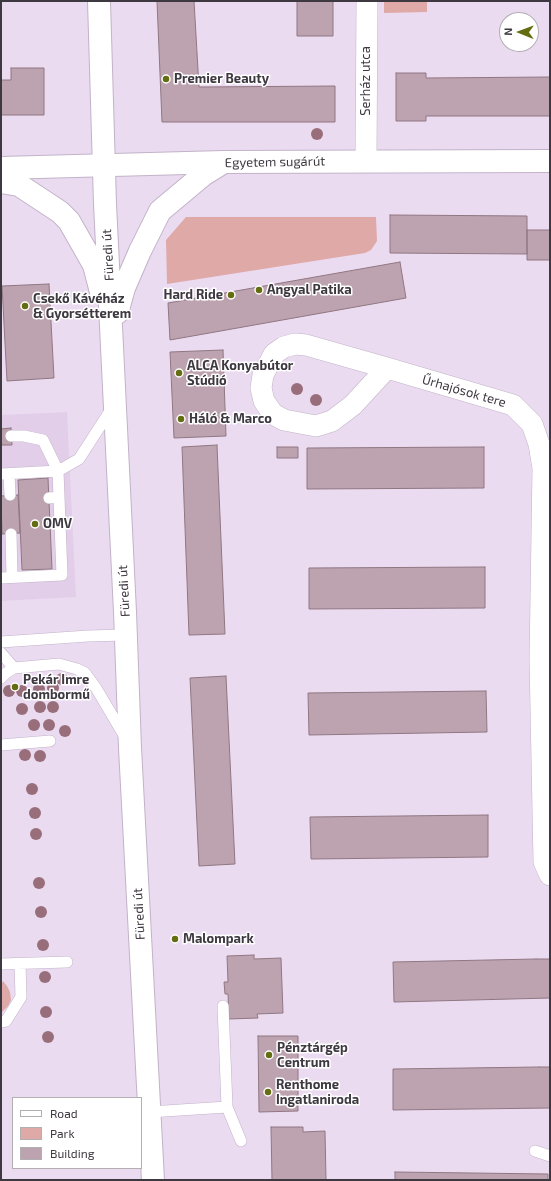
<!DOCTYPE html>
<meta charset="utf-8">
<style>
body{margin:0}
#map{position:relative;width:551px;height:1181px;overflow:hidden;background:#ebdbf1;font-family:"Exo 2",sans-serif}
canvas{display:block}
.frame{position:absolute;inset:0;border:2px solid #3e3840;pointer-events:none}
.legend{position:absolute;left:12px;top:1097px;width:130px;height:72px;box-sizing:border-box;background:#fff;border:1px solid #b2afb3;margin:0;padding:5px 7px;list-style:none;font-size:12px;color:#3e3840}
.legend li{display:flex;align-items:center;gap:8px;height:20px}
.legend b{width:20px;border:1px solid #b2afb3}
.north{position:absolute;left:499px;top:12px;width:40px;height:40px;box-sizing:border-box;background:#fff;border:1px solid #b2afb3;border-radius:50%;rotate:271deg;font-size:11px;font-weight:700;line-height:16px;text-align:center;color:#3e3840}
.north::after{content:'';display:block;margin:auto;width:14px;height:18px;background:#656d13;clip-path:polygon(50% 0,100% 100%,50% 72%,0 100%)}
</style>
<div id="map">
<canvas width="551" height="1181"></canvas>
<div class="frame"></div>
<ul class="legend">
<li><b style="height:5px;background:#fff"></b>Road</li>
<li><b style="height:11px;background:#dea9a7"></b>Park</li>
<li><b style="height:11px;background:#bda3af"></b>Building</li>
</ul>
<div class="north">N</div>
</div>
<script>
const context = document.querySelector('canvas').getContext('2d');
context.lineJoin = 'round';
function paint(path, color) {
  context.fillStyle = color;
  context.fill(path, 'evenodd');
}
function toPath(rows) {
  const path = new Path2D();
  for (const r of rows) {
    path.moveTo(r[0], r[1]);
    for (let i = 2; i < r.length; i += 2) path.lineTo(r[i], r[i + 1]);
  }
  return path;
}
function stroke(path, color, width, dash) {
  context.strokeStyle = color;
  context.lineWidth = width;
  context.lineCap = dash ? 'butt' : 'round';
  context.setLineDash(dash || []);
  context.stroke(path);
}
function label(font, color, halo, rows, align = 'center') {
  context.font = font + ' "Exo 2",sans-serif';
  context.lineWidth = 3;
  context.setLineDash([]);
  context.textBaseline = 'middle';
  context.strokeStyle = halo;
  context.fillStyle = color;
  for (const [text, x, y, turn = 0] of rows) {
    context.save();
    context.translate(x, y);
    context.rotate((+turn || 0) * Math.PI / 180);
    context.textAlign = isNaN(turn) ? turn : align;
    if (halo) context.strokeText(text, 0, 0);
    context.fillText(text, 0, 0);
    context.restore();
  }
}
paint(toPath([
 [67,412,76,597,1,601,1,415]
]), '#e3ceea');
paint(toPath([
 [384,1,427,1,427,12,384,13],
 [186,217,376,217,377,241,371,250,365,253,167,284,166,240],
 [3,981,7,986,10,992,11,1000,8,1006,1,1013,1,984]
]), '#dea9a7');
const building = toPath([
 [157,1,194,1,199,87,335,86,335,122,162,122,157,1],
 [297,1,333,1,333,36,297,36,297,1],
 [11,68,44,68,44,115,1,115,1,80,11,80,11,68],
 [396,73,426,73,426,78,550,77,550,116,426,116,426,121,396,121,396,73],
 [390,215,527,216,527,254,390,253,390,215],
 [527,230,550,230,550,260,527,260,527,230],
 [400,262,406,298,170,340,168,303,400,262],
 [49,284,54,378,7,381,2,286,49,284],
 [223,350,226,436,174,438,170,352,223,350],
 [11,428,12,445,1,445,1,429,11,428],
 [217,445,225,634,189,635,182,447,217,445],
 [277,447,298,447,298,458,277,458,277,447],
 [484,447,484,488,307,489,307,448,484,447],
 [48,478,52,569,22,570,18,480,48,478],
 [18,495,20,533,2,534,1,496,18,495],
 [485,567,485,608,309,609,309,568,485,567],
 [226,676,235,864,199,866,190,678,226,676],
 [486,691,487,732,309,735,308,693,486,691],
 [488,815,488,857,311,859,310,817,488,815],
 [254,955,254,959,281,958,283,1013,257,1014,258,1018,229,1019,228,994,225,994,224,982,228,982,227,956,254,955],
 [536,959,550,959,550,998,394,1002,393,962,536,959],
 [258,1036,298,1036,298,1111,259,1112,258,1036],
 [539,1067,550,1067,550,1108,393,1110,393,1069,539,1067],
 [271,1127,303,1127,303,1132,325,1131,326,1180,272,1180,271,1127],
 [395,1172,548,1174,548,1180,395,1180,395,1172]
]);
paint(building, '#bda3af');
stroke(building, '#8f7782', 1);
const service = toPath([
 [11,436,24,436,43,440,58,471,79,459,112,408],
 [1,474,58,471,62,575,1,578],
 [9,474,10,495],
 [49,498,59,497],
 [11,534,12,577],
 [1,642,88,636,126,635],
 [1,653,14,668],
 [1,678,6,673,14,668,59,664,77,669,85,673,96,688,125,737],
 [1,745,50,741],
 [1,964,67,962],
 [223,1006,227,1107,241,1141],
 [1,1022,6,1021,21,997,20,964],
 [149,1112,227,1107],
 [535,1151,550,1156]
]);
const minor = toPath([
 [366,161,367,1],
 [387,368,353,405,332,421,316,426,284,420,273,414,264,401,261,388,263,375,274,354,284,347,295,344,306,345,387,368,513,405,532,424,539,444,543,468,540,659,544,862,550,875]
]);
const tertiary = toPath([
 [1,168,224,162,550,161]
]);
const primary = toPath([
 [99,1,105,204,125,612,130,748,153,1180],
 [1,182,19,185,60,212,69,221,94,265,101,292],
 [117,313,124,288,140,251,160,211,203,175,224,162]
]);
stroke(service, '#c2b3c8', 12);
stroke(minor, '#c2b3c8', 22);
stroke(tertiary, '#c2b3c8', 24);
stroke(primary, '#c2b3c8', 24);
stroke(service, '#fff', 11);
stroke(minor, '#fff', 21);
stroke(tertiary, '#fff', 22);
stroke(primary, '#fff', 22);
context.fillStyle = '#996e7b';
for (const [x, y] of [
 [317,134],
 [297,389],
 [316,400],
 [62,679],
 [53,688],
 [39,689],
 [9,691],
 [22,691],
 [40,707],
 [53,707],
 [22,709],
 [34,725],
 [49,725],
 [65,731],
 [25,755],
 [40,756],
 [32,789],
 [35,813],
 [36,834],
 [39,883],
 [41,912],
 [43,945],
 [45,977],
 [46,1012],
 [48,1037]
]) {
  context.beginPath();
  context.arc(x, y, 6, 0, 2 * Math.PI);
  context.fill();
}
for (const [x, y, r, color] of [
 [166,79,4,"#656d13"],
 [259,290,4,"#656d13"],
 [231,295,4,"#656d13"],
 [25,306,4,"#656d13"],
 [179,373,4,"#656d13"],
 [181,419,4,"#656d13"],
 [35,524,4,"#656d13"],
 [15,687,4,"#656d13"],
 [175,939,4,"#656d13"],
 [269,1055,4,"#656d13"],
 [268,1092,4,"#656d13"]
]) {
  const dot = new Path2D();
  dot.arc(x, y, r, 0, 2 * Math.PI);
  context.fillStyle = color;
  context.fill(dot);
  stroke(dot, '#fff', 1.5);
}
label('bold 13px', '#3e3840', '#fff', [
 ["Premier Beauty",174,79],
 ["Angyal Patika",267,290],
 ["Hard Ride",223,295,"right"],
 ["Csekő Kávéház",33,299],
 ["& Gyorsétterem",33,314],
 ["ALCA Konyabútor",187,366],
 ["Stúdió",187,381],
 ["Háló & Marco",189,419],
 ["OMV",43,524],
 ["Pekár Imre",23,680],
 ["dombormű",23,695],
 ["Malompark",183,939],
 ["Pénztárgép",277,1048],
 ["Centrum",277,1063],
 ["Renthome",276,1085],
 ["Ingatlaniroda",276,1100]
], 'left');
label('13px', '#3e3840', '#fff', [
 ["Serház utca",366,81,-90],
 ["Egyetem sugárút",275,162,-1],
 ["Füredi út",108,255,-93],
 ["Űrhajósok tere",464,391,16],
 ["Füredi út",124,591,-93],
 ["Füredi út",139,914,-93]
]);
</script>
